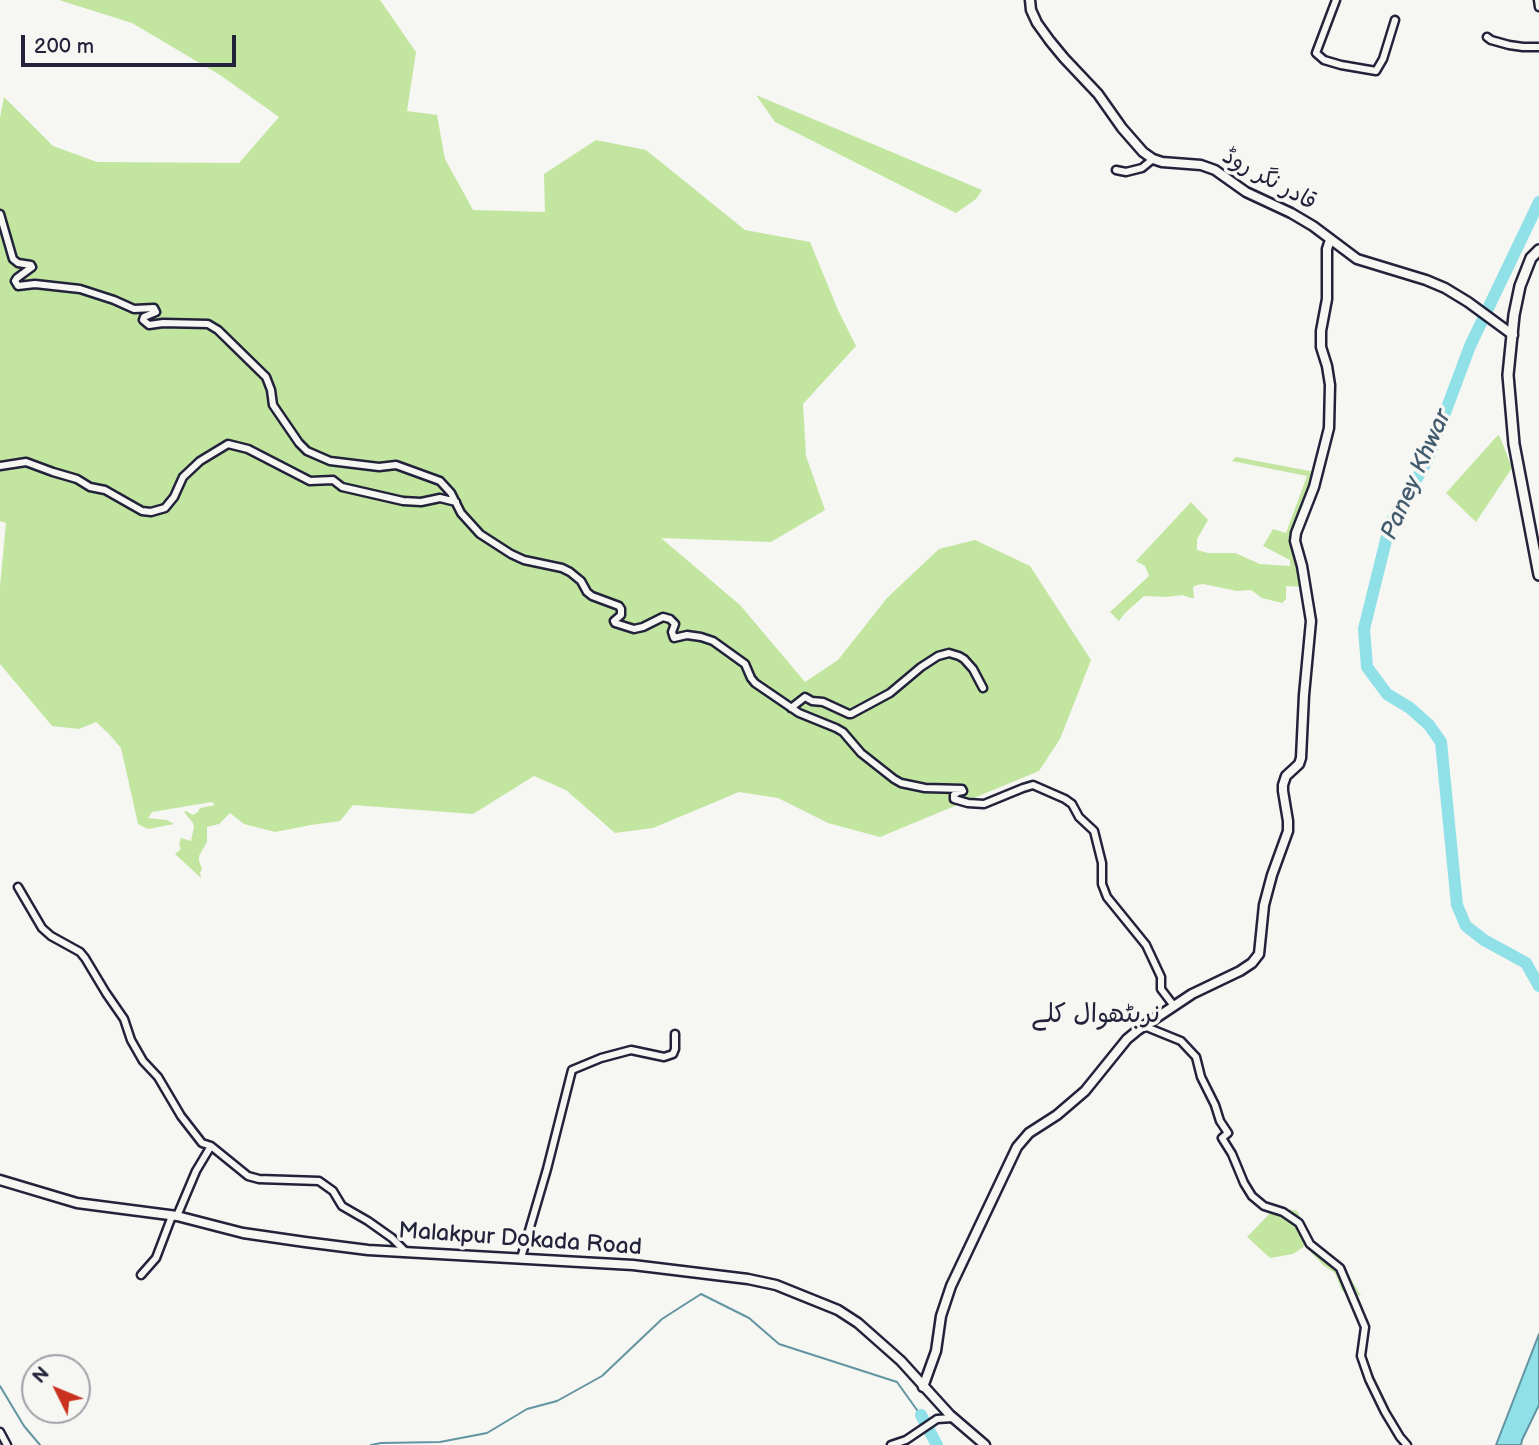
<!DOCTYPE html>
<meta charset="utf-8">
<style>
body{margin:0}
#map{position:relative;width:1539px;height:1445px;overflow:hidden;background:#f6f6f2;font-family:"Balsamiq Sans",sans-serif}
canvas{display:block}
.north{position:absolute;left:21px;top:1354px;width:70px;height:70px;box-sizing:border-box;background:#f6f6f2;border:2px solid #a1a1a9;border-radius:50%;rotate:313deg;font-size:19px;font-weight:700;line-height:28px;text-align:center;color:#22223b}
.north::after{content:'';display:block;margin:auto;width:24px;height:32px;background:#c8321e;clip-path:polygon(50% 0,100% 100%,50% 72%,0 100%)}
.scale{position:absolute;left:21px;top:35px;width:215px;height:32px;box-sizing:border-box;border:4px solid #22223b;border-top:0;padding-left:9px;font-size:21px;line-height:24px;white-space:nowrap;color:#22223b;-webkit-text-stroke:5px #f6f6f2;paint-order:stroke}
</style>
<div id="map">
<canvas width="1539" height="1445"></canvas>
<div class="north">N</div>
<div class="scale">200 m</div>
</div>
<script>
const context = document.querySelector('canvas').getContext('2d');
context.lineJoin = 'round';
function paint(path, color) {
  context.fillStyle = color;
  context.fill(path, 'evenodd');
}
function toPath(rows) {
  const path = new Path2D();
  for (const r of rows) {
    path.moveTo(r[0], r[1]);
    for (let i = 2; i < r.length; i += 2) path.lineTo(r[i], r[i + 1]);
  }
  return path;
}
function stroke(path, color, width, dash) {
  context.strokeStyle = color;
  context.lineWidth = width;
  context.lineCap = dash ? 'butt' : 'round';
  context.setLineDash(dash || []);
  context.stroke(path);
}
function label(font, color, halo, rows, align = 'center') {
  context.font = font + ' "Balsamiq Sans","Playpen Sans Arabic",sans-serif';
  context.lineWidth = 7;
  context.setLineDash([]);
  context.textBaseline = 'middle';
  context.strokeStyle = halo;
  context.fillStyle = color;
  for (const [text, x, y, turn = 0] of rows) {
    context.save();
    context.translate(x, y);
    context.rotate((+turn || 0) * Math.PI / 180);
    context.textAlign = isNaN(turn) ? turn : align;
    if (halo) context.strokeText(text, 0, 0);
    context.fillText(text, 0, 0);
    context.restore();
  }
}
paint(toPath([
 [59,0,380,0,416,52,407,111,437,115,445,159,473,210,545,212,544,174,596,140,646,150,745,230,810,242,838,310,856,346,803,404,806,456,825,510,771,542,661,538,740,605,805,682,838,660,887,598,939,549,975,540,1030,566,1091,660,1060,739,1039,771,880,837,828,823,778,798,739,792,653,828,615,833,566,790,534,776,473,814,353,805,340,821,311,825,275,832,244,824,230,813,219,824,207,827,207,842,199,856,199,861,202,869,200,873,201,878,175,854,181,849,179,845,181,838,191,841,194,827,193,823,184,812,186,811,193,815,198,812,200,808,215,805,212,802,152,812,148,818,167,820,174,824,148,829,138,824,121,748,109,734,96,722,79,729,52,726,0,664,0,586,6,523,0,521,0,118,4,97,53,146,97,162,239,163,279,117,220,75,132,23],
 [756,95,982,190,976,199,956,213,775,122],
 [1498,435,1500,437,1512,468,1476,522,1446,493],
 [1236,457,1315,472,1312,486,1293,533,1302,587,1286,586,1286,599,1282,603,1262,598,1251,590,1237,591,1203,584,1197,585,1193,587,1194,598,1191,598,1182,595,1167,597,1144,596,1125,613,1119,621,1110,612,1149,576,1145,566,1136,561,1191,502,1208,520,1197,539,1197,550,1208,553,1235,553,1260,564,1290,566,1290,560,1263,546,1273,529,1286,533,1307,476,1232,461],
 [1276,1207,1297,1211,1313,1240,1344,1267,1361,1296,1342,1291,1335,1273,1323,1265,1305,1246,1293,1254,1270,1258,1247,1237]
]), '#c2e6a0');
const water = toPath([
 [1539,1334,1539,1405,1522,1440,1521,1445,1496,1445,1539,1334]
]);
paint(water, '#8fe0e7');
stroke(water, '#6394a2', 2);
stroke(toPath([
 [0,1386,24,1426,40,1445],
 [936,1437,942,1445],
 [371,1445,381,1443,440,1442,487,1433,527,1409,557,1401,602,1376,662,1319,701,1294,749,1318,779,1344,897,1382,927,1424]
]), '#6394a2', 2);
stroke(toPath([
 [1539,202,1470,346,1427,461,1390,524,1364,629,1367,667,1387,694,1410,708,1429,725,1441,742,1457,905,1466,926,1484,940,1526,963,1539,986],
 [921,1415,937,1445]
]), '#8fe0e7', 12);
const minor = toPath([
 [1336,0,1316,53,1324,60,1341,65,1376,71,1383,59,1395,20],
 [1538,0,1539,7],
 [1487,37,1491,40,1509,45,1523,47,1539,47],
 [1116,170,1126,172,1142,168,1153,159],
 [0,214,13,259,18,263,31,265,32,267,17,278,15,281,18,286,35,284,80,289,114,300,134,309,154,308,156,312,144,317,143,320,149,325,163,323,208,324,218,330,266,377,271,390,273,405,299,443,307,451,330,461,379,467,396,465,440,481,451,493,461,513,480,534,511,554,524,560,562,568,570,572,581,581,587,592,592,596,619,606,621,609,621,615,614,621,615,623,634,629,643,627,663,617,670,619,675,624,672,632,674,638,687,635,701,637,713,641,745,664,751,678,755,683,799,713,836,728,843,732,861,753,894,779,901,783,925,788,962,789,963,791,958,792,954,795,954,799,968,803,984,804,1023,788,1033,785,1065,799,1072,804,1079,817,1094,831,1102,863,1102,884,1107,897,1146,945,1161,977,1161,989,1174,1006],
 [0,466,26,462,53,472,77,479,90,487,105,490,142,511,151,512,165,508,174,497,183,477,200,461,228,444,248,449,310,481,333,480,342,487,403,501,421,502,440,498,456,502],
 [791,708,805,697,812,701,823,702,849,714,851,714,890,693,921,667,938,656,949,653,959,656,964,659,973,669,983,688],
 [18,887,42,928,51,936,80,952,85,958,106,993,124,1019,131,1040,143,1061,158,1077,181,1116,202,1143,211,1146,248,1176,259,1179,319,1181,333,1191,342,1206,368,1221,392,1238,405,1251],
 [1144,1026,1181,1041,1196,1057,1201,1077,1215,1105,1220,1121,1228,1133,1222,1138,1232,1154,1244,1183,1252,1196,1264,1206,1283,1212,1299,1223,1310,1244,1340,1268,1365,1327,1361,1356,1369,1379,1385,1412,1400,1437,1407,1445],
 [177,1216,196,1171,211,1146],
 [521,1258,547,1169,572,1070,601,1058,631,1050,664,1057,673,1054,675,1049,675,1034],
 [141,1275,156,1258,172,1216],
 [0,1432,7,1445],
 [891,1445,906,1440,937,1419,953,1418]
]);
const tertiary = toPath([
 [1030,0,1031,10,1037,23,1050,41,1064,58,1098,94,1122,128,1143,152,1153,159,1162,162,1201,165,1215,170,1246,192,1291,213,1313,226,1357,259,1426,280,1445,288,1468,302,1513,335],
 [0,1180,77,1203,177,1216,243,1233,305,1242,368,1250,633,1265,748,1279,776,1285,838,1310,858,1323,901,1361,950,1415,985,1445],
 [923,1387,936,1351,941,1316,951,1286,1017,1147,1029,1133,1057,1115,1085,1091,1127,1039,1138,1030,1192,994,1240,971,1252,963,1259,954,1264,905,1272,875,1288,831,1288,821,1283,791,1283,785,1286,776,1299,764,1301,758,1304,695,1311,621,1302,566,1295,541,1296,533,1314,487,1329,428,1330,385,1327,366,1321,347,1321,331,1327,299,1327,249,1330,240]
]);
const secondary = toPath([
 [1539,250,1531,258,1520,286,1514,315,1508,375,1514,444,1539,575]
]);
stroke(minor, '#22223b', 11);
stroke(tertiary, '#22223b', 13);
stroke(secondary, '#22223b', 14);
stroke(minor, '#f6f6f2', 6);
stroke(tertiary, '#f6f6f2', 8);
stroke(secondary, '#f6f6f2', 9);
label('23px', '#22223b', '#f6f6f2', [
 ["قادر نگر روڈ",1269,180,29],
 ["Malakpur Dokada Road",520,1240,4]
]);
label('italic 24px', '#435b6f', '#f6f6f2', [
 ["Paney Khwar",1417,475,-66]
]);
label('26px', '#22223b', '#f6f6f2', [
 ["نربٹھوال کلے",1096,1015]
]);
</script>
